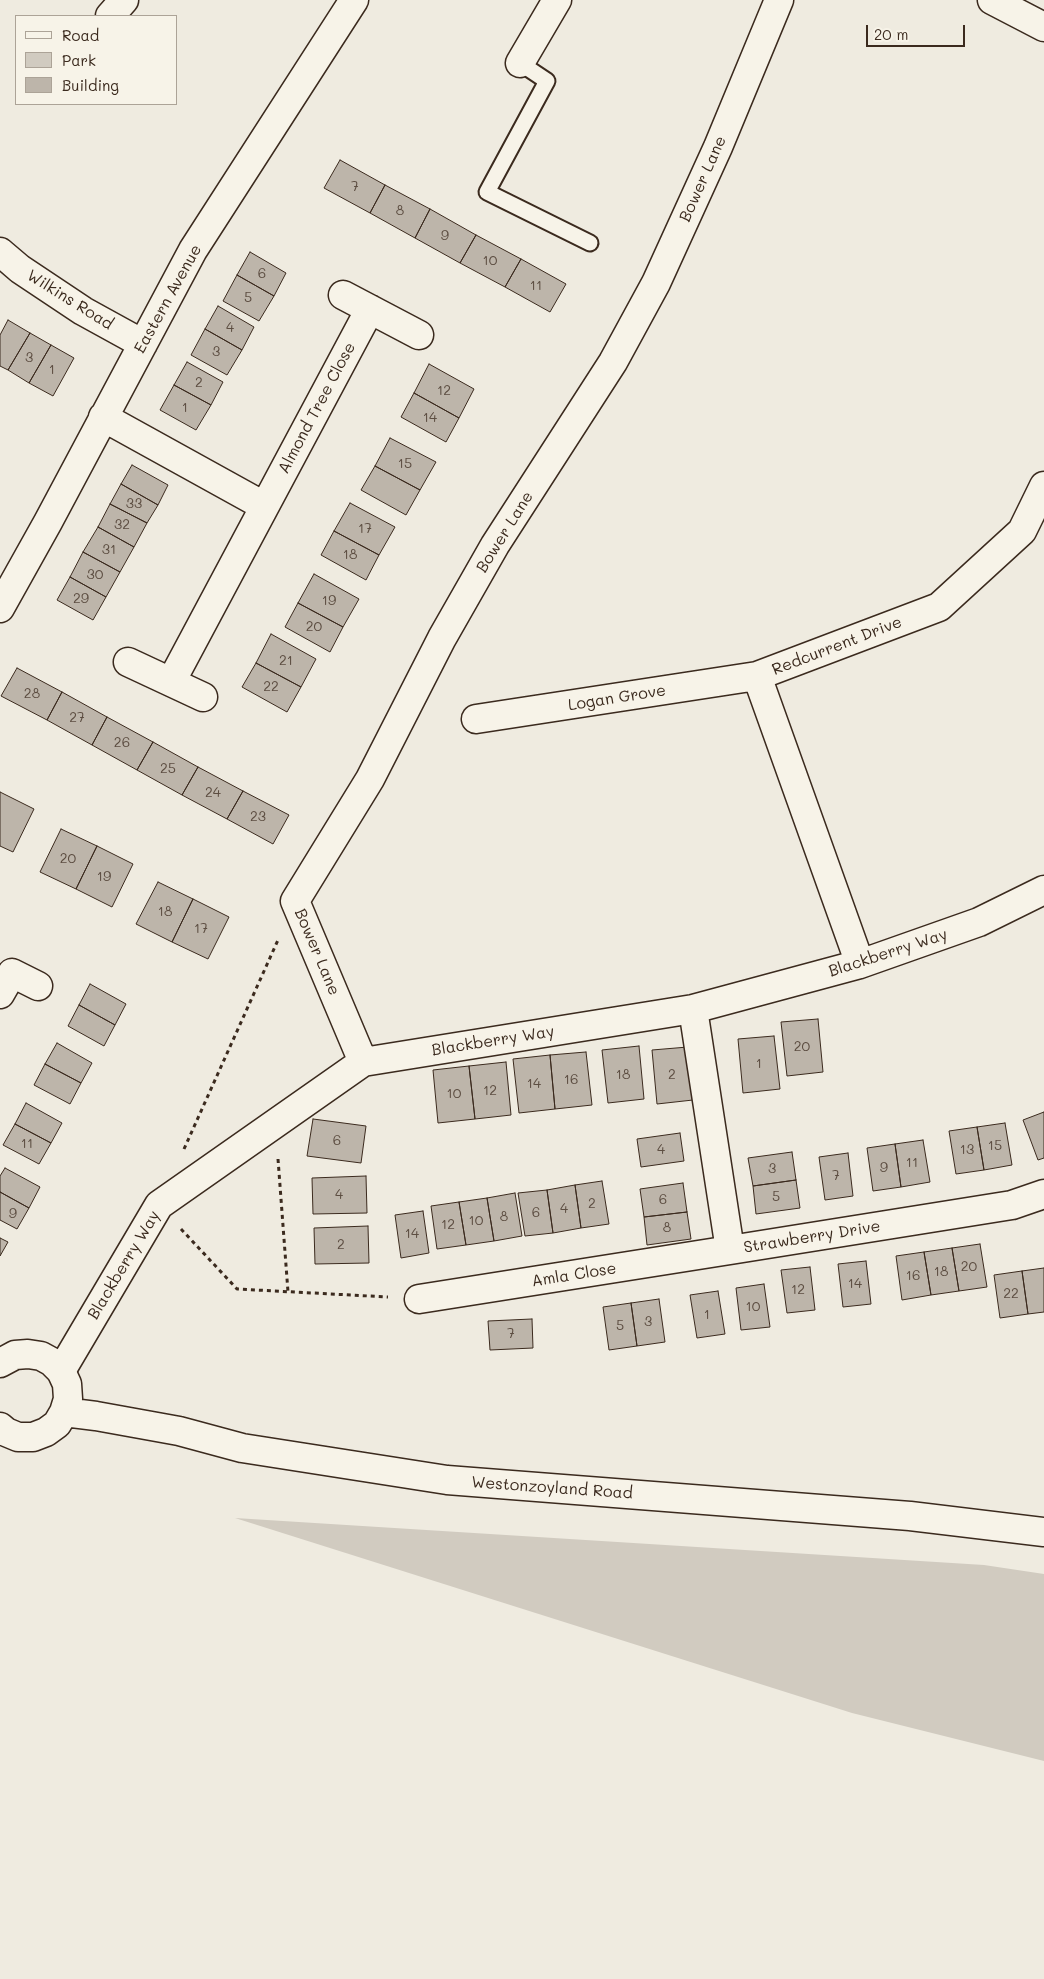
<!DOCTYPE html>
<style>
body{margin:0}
#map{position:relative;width:1044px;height:1979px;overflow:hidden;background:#efebe0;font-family:Mali,sans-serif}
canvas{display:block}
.legend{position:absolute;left:15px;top:15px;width:162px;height:90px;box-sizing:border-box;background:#f7f3e8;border:1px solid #aca397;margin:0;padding:6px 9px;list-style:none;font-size:15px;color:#3b2a1e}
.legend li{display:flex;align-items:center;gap:10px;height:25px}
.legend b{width:25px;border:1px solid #aca397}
.scale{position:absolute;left:866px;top:25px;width:99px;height:22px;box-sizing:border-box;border:2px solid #3b2a1e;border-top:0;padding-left:6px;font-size:15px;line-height:18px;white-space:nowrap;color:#3b2a1e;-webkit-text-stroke:4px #f7f3e8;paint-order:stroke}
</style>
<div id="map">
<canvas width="1044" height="1979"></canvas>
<ul class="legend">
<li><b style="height:6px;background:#f7f3e8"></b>Road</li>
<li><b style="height:14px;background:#d1cbc0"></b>Park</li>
<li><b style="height:14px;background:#bdb5aa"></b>Building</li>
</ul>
<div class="scale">20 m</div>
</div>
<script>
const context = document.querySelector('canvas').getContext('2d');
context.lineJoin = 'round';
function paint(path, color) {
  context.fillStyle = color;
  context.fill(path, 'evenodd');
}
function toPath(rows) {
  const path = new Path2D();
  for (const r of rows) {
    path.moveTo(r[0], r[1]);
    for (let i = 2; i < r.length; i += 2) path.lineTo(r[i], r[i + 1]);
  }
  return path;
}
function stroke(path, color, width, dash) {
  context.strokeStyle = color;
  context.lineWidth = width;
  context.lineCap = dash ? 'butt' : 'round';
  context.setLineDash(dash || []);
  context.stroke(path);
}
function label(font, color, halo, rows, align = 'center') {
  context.font = font + ' Mali,sans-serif';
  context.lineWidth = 5;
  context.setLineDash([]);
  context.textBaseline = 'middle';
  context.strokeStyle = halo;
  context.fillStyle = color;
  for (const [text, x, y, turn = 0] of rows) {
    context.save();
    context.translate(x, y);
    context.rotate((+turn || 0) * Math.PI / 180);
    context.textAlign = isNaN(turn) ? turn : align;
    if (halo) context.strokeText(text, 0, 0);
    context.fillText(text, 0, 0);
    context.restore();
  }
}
paint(toPath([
 [235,1518,984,1565,1044,1574,1044,1761,852,1713]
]), '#d1cbc0');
const building = toPath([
 [340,160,385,185,370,213,324,188,340,160],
 [385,185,430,209,415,238,370,213,385,185],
 [430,209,476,235,460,263,415,238,430,209],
 [476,235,521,259,505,287,460,263,476,235],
 [250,252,286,273,274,296,237,275,250,252],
 [521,259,566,284,550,312,505,287,521,259],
 [237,275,274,296,259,321,223,301,237,275],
 [218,306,254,327,242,350,205,329,218,306],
 [8,320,30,333,8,370,0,366,0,335,8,320],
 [205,329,242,350,227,375,191,355,205,329],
 [30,333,51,345,29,383,8,370,30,333],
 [51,345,74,358,53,396,29,383,51,345],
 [187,362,223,382,211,405,174,385,187,362],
 [429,364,474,389,459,418,414,393,429,364],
 [174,385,211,405,196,430,160,410,174,385],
 [414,393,459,418,446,442,401,417,414,393],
 [390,438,436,462,420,490,375,466,390,438],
 [132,465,168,485,158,505,121,484,132,465],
 [375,466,420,490,406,515,361,490,375,466],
 [121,484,158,505,147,523,110,504,121,484],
 [350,503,395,527,379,555,334,531,350,503],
 [110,504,147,523,134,547,98,527,110,504],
 [98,527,134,547,120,572,83,552,98,527],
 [334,531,379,555,366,580,321,555,334,531],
 [83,552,120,572,106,597,70,577,83,552],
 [314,574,359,599,343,627,298,603,314,574],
 [70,577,106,597,93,620,57,600,70,577],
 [298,603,343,627,330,652,285,627,298,603],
 [271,634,316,659,301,687,256,663,271,634],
 [256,663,301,687,287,712,242,687,256,663],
 [17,668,62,692,47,720,1,696,17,668],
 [62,692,107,717,92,745,47,720,62,692],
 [107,717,153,742,137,770,92,745,107,717],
 [153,742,198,767,182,795,137,770,153,742],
 [198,767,243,791,227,819,182,795,198,767],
 [243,791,289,815,273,844,227,819,243,791],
 [0,792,34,809,13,852,0,846,0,792],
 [61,829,97,846,76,889,40,872,61,829],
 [97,846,133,864,112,907,76,889,97,846],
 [158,882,193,899,172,942,136,924,158,882],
 [193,899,229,917,208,959,172,942,193,899],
 [90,984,126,1004,115,1025,79,1005,90,984],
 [79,1005,115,1025,104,1046,68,1026,79,1005],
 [818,1019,823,1072,787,1076,781,1022,818,1019],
 [774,1036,780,1089,743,1093,738,1039,774,1036],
 [57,1043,92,1063,81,1083,45,1064,57,1043],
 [639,1046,644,1099,608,1103,602,1050,639,1046],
 [688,1047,693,1100,657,1104,652,1050,688,1047],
 [586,1052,592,1105,555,1109,550,1055,586,1052],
 [550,1055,555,1109,519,1113,513,1059,550,1055],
 [506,1062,511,1115,475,1119,469,1066,506,1062],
 [45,1064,81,1083,70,1104,34,1085,45,1064],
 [469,1066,475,1119,438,1123,433,1070,469,1066],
 [26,1103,62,1123,51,1143,15,1124,26,1103],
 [1044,1112,1044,1158,1038,1160,1023,1120,1044,1112],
 [313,1119,366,1126,361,1163,307,1156,313,1119],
 [1005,1123,1012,1165,984,1170,977,1127,1005,1123],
 [15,1124,51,1143,39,1164,3,1145,15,1124],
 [977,1127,984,1170,956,1174,949,1131,977,1127],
 [680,1133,684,1161,641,1167,637,1139,680,1133],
 [923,1140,930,1182,901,1187,895,1144,923,1140],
 [895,1144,901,1187,873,1191,867,1148,895,1144],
 [792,1152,796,1180,753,1186,748,1158,792,1152],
 [848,1153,853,1196,825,1200,819,1157,848,1153],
 [5,1168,40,1187,29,1208,0,1192,0,1176,5,1168],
 [366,1176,367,1213,313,1214,312,1178,366,1176],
 [796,1180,800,1208,756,1214,753,1186,796,1180],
 [602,1181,609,1224,581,1228,575,1185,602,1181],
 [683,1183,687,1212,644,1217,640,1189,683,1183],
 [575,1185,581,1228,553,1233,547,1190,575,1185],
 [547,1190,553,1233,525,1236,518,1193,547,1190],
 [0,1192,29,1208,17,1229,0,1220,0,1192],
 [515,1193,522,1236,494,1241,487,1198,515,1193],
 [487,1198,494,1241,466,1245,459,1202,487,1198],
 [459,1202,466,1245,437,1249,431,1206,459,1202],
 [423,1211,429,1253,401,1258,395,1215,423,1211],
 [687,1212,691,1239,647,1245,644,1217,687,1212],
 [368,1226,369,1263,315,1264,314,1228,368,1226],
 [0,1238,8,1242,0,1256,0,1238],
 [980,1244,987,1287,959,1291,952,1248,980,1244],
 [952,1248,959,1291,931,1295,924,1252,952,1248],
 [924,1252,931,1295,902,1300,896,1256,924,1252],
 [866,1261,871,1304,843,1307,838,1264,866,1261],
 [810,1267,815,1310,787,1313,781,1270,810,1267],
 [1044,1268,1044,1312,1028,1314,1022,1271,1044,1268],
 [1022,1271,1028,1314,1000,1318,994,1275,1022,1271],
 [764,1284,770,1327,741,1330,736,1288,764,1284],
 [718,1291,725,1334,697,1338,690,1295,718,1291],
 [659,1299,665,1342,637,1346,631,1303,659,1299],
 [631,1303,637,1346,609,1350,603,1307,631,1303],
 [532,1319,533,1348,490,1350,488,1321,532,1319]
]);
paint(building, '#bdb5aa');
stroke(building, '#3b2a1e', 1);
const service = toPath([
 [520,63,547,81,487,192,590,243]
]);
const minor = toPath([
 [992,0,1044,27],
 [110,16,124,0],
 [520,63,557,0],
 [0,252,20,269,83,311,143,344],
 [343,295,419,335],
 [103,417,264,506],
 [0,608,48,522,193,250,354,0],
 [128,662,203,697],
 [171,682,370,309],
 [476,719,757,676],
 [860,964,757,676,939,607,1022,531,1044,486],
 [0,994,12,973,38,986],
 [693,1009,730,1250,1012,1205,1044,1194],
 [363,1062,295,901,370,779,442,638,495,545,613,362,656,283,718,147,779,0],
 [419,1299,730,1250],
 [61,1371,159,1205,363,1062,693,1009,860,964,979,922,1044,890]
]);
const primary = toPath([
 [0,1363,15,1355,28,1354,41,1356,52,1362,61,1371,67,1384,68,1399,64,1412,57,1424,46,1432,33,1437,18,1437,6,1432,0,1427],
 [64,1412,96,1416,179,1431,242,1448,447,1480,910,1516,1044,1532]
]);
stroke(service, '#3b2a1e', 19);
stroke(minor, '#3b2a1e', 31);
stroke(primary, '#3b2a1e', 31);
stroke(toPath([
 [184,1149,278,940],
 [278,1159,288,1292],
 [181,1229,237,1289,388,1297]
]), '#3b2a1e', 3, [4, 4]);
stroke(service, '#f7f3e8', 15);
stroke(minor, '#f7f3e8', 28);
stroke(primary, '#f7f3e8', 28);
label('14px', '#5c4d41', null, [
 ["7",355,187],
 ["8",400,211],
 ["9",445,236],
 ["10",490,261],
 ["6",262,274],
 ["11",536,286],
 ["5",248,298],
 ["4",230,328],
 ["3",216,352],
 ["3",29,358],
 ["1",52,370],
 ["2",199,383],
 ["12",444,391],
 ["1",185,408],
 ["14",430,418],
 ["15",405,464],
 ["33",134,504],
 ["32",122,525],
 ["17",365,529],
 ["31",109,550],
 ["18",350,555],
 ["30",95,575],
 ["29",81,599],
 ["19",329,601],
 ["20",314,627],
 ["21",286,661],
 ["22",271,687],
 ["28",32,694],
 ["27",77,718],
 ["26",122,743],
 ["25",168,769],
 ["24",213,793],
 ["23",258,817],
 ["20",68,859],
 ["19",104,877],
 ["18",165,912],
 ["17",201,929],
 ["20",802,1047],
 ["1",759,1064],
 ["18",623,1075],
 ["2",672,1075],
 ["16",571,1080],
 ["14",534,1084],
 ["12",490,1091],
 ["10",454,1094],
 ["6",337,1141],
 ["11",27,1144],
 ["15",995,1146],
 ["4",661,1150],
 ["13",967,1150],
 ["11",912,1163],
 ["9",884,1168],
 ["3",772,1169],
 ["7",836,1176],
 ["4",339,1195],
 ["5",776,1197],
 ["6",663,1200],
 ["2",592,1204],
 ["4",564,1209],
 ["6",536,1213],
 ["9",13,1214],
 ["8",504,1217],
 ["10",476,1221],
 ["12",448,1225],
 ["8",667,1228],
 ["14",412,1234],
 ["2",341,1245],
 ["20",969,1267],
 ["18",941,1272],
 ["16",913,1276],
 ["14",855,1284],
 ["12",798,1290],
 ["22",1011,1294],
 ["10",753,1307],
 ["1",707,1315],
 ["3",648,1322],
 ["5",620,1326],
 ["7",511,1334]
]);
label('16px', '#3b2a1e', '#f7f3e8', [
 ["Bower Lane",703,179,-66],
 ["Eastern Avenue",168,299,-61],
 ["Wilkins Road",70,300,32],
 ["Almond Tree Close",317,408,-62],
 ["Bower Lane",505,532,-58],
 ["Redcurrent Drive",837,646,-21],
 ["Logan Grove",617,698,-9],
 ["Bower Lane",317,952,67],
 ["Blackberry Way",888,953,-18],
 ["Blackberry Way",493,1041,-9],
 ["Strawberry Drive",812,1237,-9],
 ["Blackberry Way",124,1265,-59],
 ["Amla Close",574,1275,-9],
 ["Westonzoyland Road",552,1488,4]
]);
</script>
